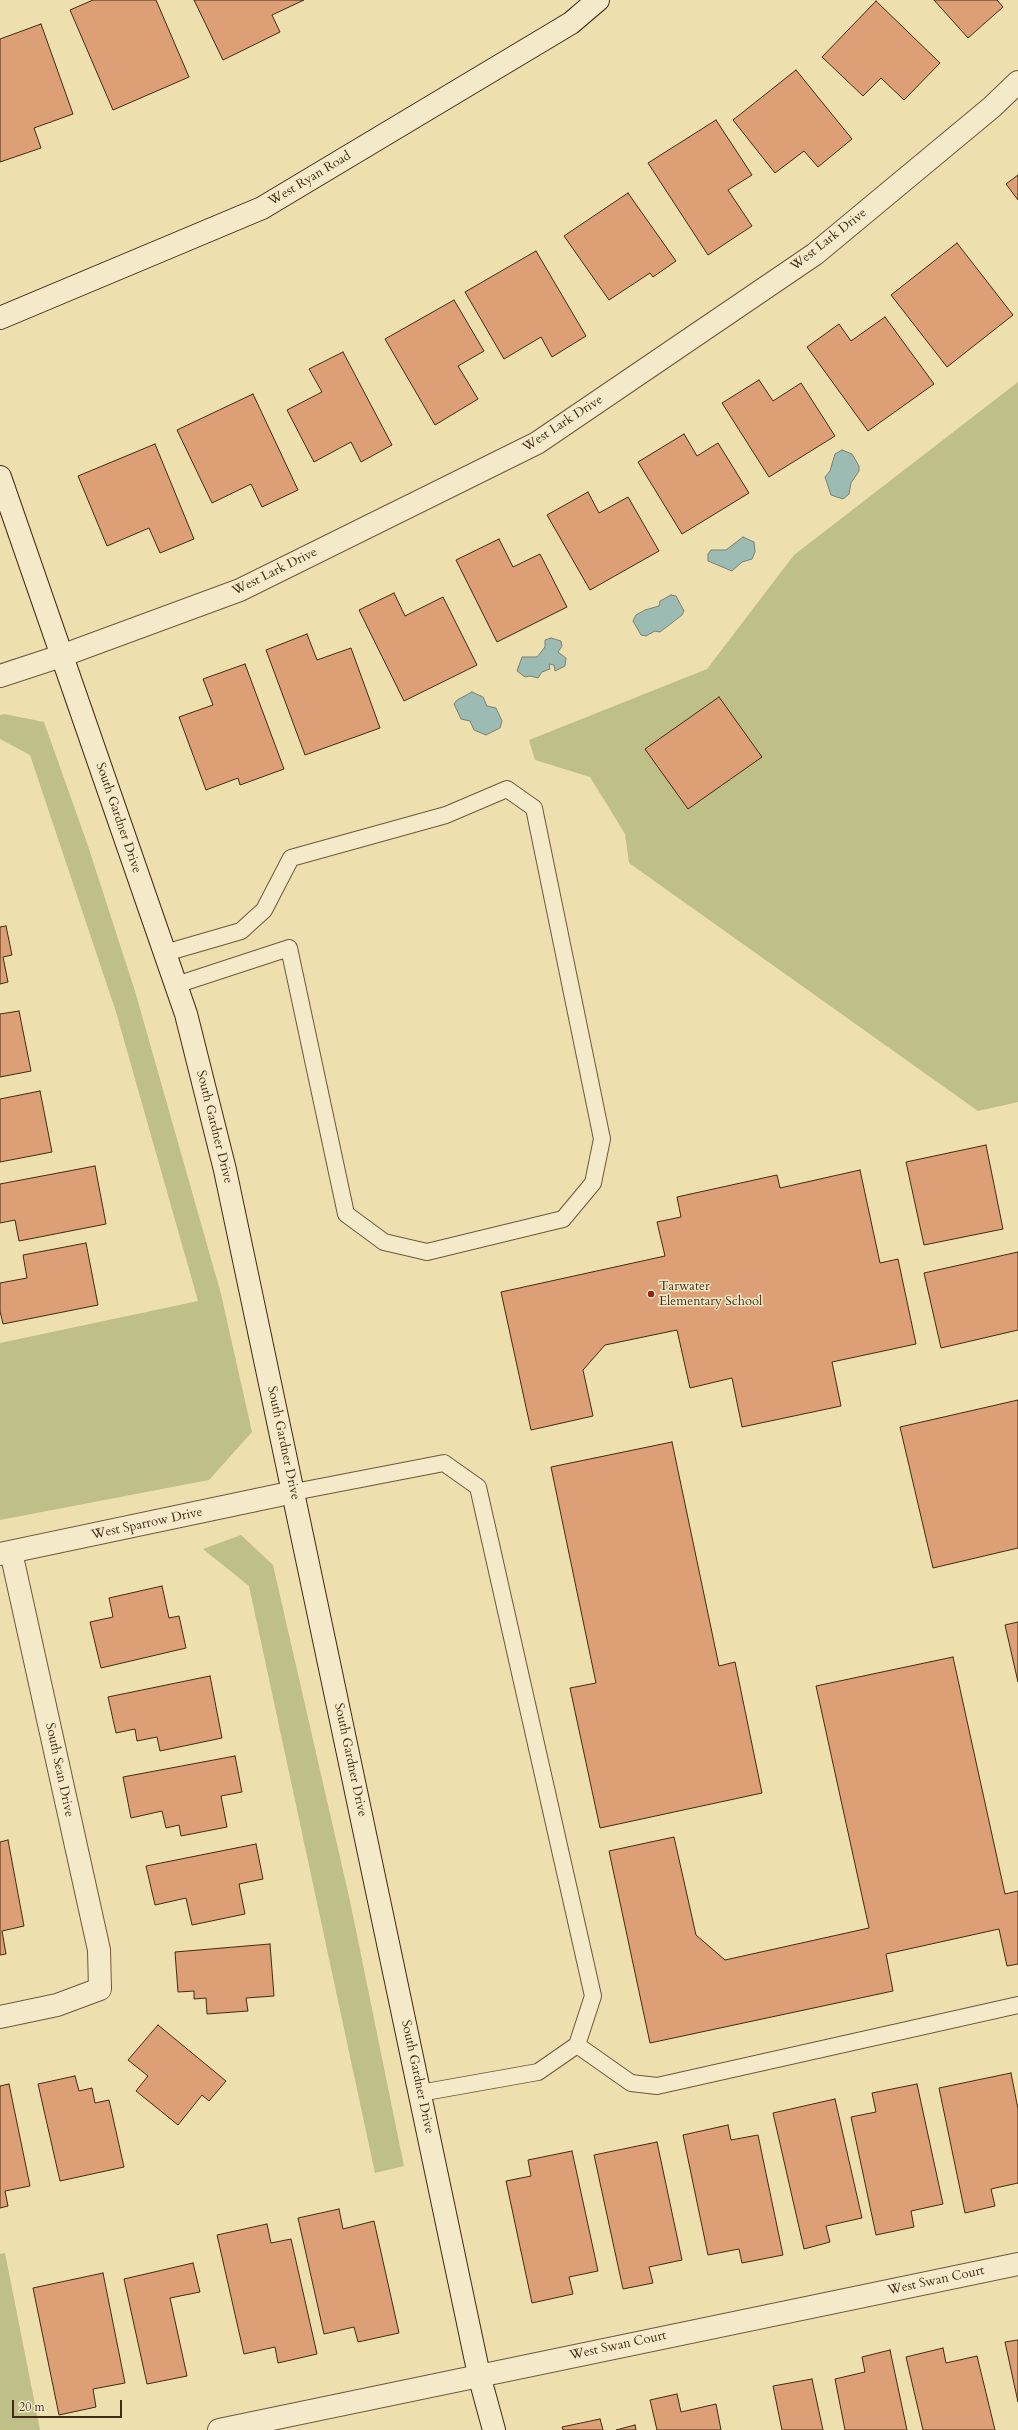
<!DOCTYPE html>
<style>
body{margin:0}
#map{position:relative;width:1018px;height:2430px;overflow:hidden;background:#eedfae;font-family:Cardo,serif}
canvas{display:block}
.scale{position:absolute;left:12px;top:2400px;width:110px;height:18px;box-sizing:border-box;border:2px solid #412b13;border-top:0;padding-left:5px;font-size:12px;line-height:14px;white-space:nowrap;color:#412b13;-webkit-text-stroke:3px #f4eaca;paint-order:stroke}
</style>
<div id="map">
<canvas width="1018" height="2430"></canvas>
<div class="scale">20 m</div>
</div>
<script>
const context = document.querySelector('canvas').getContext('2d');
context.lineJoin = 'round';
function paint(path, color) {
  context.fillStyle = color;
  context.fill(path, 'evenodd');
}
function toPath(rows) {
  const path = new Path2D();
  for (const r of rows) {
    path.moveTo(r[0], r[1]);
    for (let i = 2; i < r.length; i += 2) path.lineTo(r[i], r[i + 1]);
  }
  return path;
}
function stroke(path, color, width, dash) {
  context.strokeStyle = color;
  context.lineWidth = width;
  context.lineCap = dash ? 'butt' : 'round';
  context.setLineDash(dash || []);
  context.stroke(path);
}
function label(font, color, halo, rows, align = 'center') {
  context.font = font + ' Cardo,serif';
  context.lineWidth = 3;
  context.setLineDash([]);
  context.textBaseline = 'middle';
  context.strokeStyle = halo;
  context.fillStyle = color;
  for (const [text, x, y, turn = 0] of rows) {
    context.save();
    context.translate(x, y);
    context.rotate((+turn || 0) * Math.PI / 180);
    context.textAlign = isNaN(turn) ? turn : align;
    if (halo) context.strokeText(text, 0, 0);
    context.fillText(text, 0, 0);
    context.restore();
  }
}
paint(toPath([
 [1018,382,1018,1102,978,1111,629,863,625,834,590,777,535,760,529,740,707,669,794,555],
 [4,714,44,722,87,843,135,991,221,1294,252,1432,209,1480,0,1520,0,1343,198,1301,116,1012,30,755,0,739,0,715],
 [241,1535,273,1565,350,1901,404,2166,375,2173,249,1586,203,1549],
 [5,2253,40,2430,0,2430,0,2254]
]), '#bec087');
const water = toPath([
 [842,450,852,454,859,466,859,471,851,483,849,494,843,499,831,495,825,477,830,471,835,454,842,450],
 [743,537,754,542,755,552,752,559,742,562,732,571,708,561,708,554,711,550,726,550,743,537],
 [671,595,676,596,684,611,682,615,660,632,655,631,646,636,641,635,633,621,636,615,645,610,659,606,660,601,671,595],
 [551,638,561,641,562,646,558,652,566,658,565,666,555,671,554,665,549,664,550,669,542,672,538,678,530,676,525,677,517,671,522,657,537,657,545,647,545,640,551,638],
 [472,692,483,697,487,706,496,708,502,721,500,728,486,735,474,730,470,721,461,719,454,704,457,700,472,692]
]);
paint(water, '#9cbbb3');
stroke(water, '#788173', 1);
const building = toPath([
 [93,0,156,0,189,77,113,110,70,10,93,0],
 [194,0,304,0,272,15,280,32,223,60,194,0],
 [934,0,997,0,1003,7,968,38,934,0],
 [876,1,940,63,904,100,881,78,863,96,822,57,876,1],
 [41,24,73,114,34,128,41,148,0,162,0,39,41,24],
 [796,70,852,139,818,167,804,151,775,173,733,120,796,70],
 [716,120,752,175,728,190,752,226,708,255,648,163,716,120],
 [1018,175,1018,200,1006,184,1018,175],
 [628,193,676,261,653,277,650,273,609,300,564,236,628,193],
 [957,243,1013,315,947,367,891,295,957,243],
 [536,251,586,336,552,357,541,337,504,359,465,292,536,251],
 [454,300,484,351,458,366,478,399,435,425,385,339,454,300],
 [885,317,934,384,868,431,807,347,839,324,851,341,885,317],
 [343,352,392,445,361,462,351,442,314,462,287,410,322,392,309,369,343,352],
 [759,380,773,401,801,383,835,436,769,477,722,403,759,380],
 [253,394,298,490,262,507,251,484,212,503,177,430,253,394],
 [684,434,697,456,718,443,749,493,682,534,638,462,684,434],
 [155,444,194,539,160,553,149,528,107,546,78,476,155,444],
 [588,492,599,513,628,497,659,551,590,590,547,515,588,492],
 [499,539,513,567,540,554,567,607,497,642,456,560,499,539],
 [394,593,405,616,443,597,477,665,404,701,359,610,394,593],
 [307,634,317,660,351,648,380,728,305,755,266,650,307,634],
 [245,664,284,769,240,785,238,778,206,790,179,717,213,705,203,679,245,664],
 [719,697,762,757,688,809,645,749,719,697],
 [6,926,12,955,3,957,8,982,0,984,0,927,6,926],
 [19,1011,31,1071,0,1077,0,1014,19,1011],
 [40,1091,52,1152,0,1162,0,1099,40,1091],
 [986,1145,1003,1229,924,1245,906,1162,986,1145],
 [95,1166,106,1224,19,1241,15,1220,0,1223,0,1184,95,1166],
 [860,1170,880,1263,898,1259,916,1344,832,1362,841,1406,742,1427,732,1378,690,1388,677,1330,605,1345,583,1370,593,1416,531,1430,501,1292,665,1256,657,1222,681,1217,677,1197,777,1175,780,1188,860,1170],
 [86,1243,98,1305,3,1324,0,1311,0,1283,27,1278,23,1255,86,1243],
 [1018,1252,1018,1330,941,1348,924,1273,1018,1252],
 [1018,1400,1018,1548,933,1568,900,1427,1018,1400],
 [672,1442,719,1666,735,1662,762,1793,600,1828,570,1688,596,1683,551,1467,672,1442],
 [162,1586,169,1618,179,1616,186,1648,101,1668,90,1622,113,1617,109,1598,162,1586],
 [1018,1622,1018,1682,1005,1625,1018,1622],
 [953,1657,1005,1894,1018,1891,1018,1964,1007,1966,999,1929,886,1954,893,1991,650,2043,609,1851,674,1837,696,1935,725,1960,869,1928,816,1686,953,1657],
 [210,1676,222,1738,160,1751,157,1737,137,1741,135,1729,116,1733,108,1697,210,1676],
 [235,1756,242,1792,221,1796,227,1827,181,1836,179,1825,166,1828,162,1811,131,1818,123,1777,235,1756],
 [8,1840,24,1926,2,1931,6,1954,0,1955,0,1842,8,1840],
 [256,1844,263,1879,239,1884,245,1914,192,1925,186,1898,155,1905,146,1866,256,1844],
 [270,1944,274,1996,246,1998,248,2011,207,2014,206,1998,194,1999,194,1991,178,1992,175,1952,270,1944],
 [158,2025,226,2081,209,2101,202,2095,178,2125,136,2091,148,2076,128,2060,158,2025],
 [1011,2073,1018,2109,1018,2183,991,2189,995,2206,965,2213,939,2088,1011,2073],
 [75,2076,79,2091,92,2088,95,2103,109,2100,124,2167,60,2181,38,2084,75,2076],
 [9,2084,30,2186,5,2191,8,2206,0,2208,0,2086,9,2084],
 [917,2084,943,2204,911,2211,914,2227,876,2235,851,2117,876,2112,872,2093,917,2084],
 [835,2099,862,2218,826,2226,830,2242,804,2249,773,2113,835,2099],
 [728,2125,731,2140,758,2135,783,2255,742,2263,739,2249,708,2255,683,2135,728,2125],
 [657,2142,682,2260,649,2267,653,2283,623,2289,594,2155,657,2142],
 [572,2151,598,2271,569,2277,573,2294,532,2303,506,2181,531,2176,528,2160,572,2151],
 [339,2209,343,2229,374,2221,399,2333,358,2342,354,2327,324,2334,298,2218,339,2209],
 [267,2224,271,2243,291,2239,317,2354,278,2363,275,2347,244,2354,217,2235,267,2224],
 [193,2263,200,2292,170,2298,187,2376,147,2384,124,2279,193,2263],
 [103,2273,125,2383,93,2389,96,2407,59,2415,33,2288,103,2273],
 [1018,2340,1018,2402,1005,2342,1018,2340],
 [943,2348,946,2363,977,2356,995,2430,923,2430,906,2357,943,2348],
 [890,2350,907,2430,845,2430,835,2379,865,2372,862,2357,890,2350],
 [812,2379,823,2430,782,2430,773,2386,812,2379],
 [677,2394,681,2412,716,2404,721,2430,657,2430,650,2400,677,2394],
 [600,2419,603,2430,563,2430,562,2427,600,2419],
 [635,2425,636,2430,616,2430,635,2425]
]);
paint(building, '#dd9f76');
stroke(building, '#412b13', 1);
const lane = toPath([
 [165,953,241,931,264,910,291,858,446,815,507,789,534,808,602,1139,593,1183,563,1219,427,1252,384,1242,346,1214,289,948,176,985],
 [294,1492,444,1463,478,1487,593,1996,577,2045,538,2072,420,2093],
 [577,2045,631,2083,657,2086,1018,2005]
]);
const street = toPath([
 [0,676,61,656,240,590,537,443,815,254,992,107,1018,82],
 [0,1554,294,1492],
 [0,2017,57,2005,100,1989,99,1950,11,1552],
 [219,2430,1018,2264]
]);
const secondary = toPath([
 [0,318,262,208,571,23,598,0],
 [0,477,186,1014,225,1170,479,2375,494,2430]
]);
stroke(lane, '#6c583a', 18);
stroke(street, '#6c583a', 24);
stroke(secondary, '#412b13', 24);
stroke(lane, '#f4eaca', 16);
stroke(street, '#f4eaca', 22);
stroke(secondary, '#f4eaca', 22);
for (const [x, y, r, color] of [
 [651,1294,4,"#8f2418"]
]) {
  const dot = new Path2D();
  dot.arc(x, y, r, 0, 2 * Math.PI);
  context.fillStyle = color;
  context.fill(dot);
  stroke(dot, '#f4eaca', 1.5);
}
label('13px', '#412b13', '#f4eaca', [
 ["West Ryan Road",310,179,-31],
 ["West Lark Drive",829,240,-38],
 ["West Lark Drive",563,424,-33],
 ["West Lark Drive",275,572,-26],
 ["South Gardner Drive",118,818,71],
 ["South Gardner Drive",214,1127,76],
 ["South Gardner Drive",283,1443,78],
 ["West Sparrow Drive",147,1524,-12],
 ["South Gardner Drive",350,1760,78],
 ["South Sean Drive",59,1770,78],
 ["South Gardner Drive",417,2077,78],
 ["West Swan Court",936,2281,-12],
 ["West Swan Court",618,2346,-12]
]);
label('13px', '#412b13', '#f4eaca', [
 ["Tarwater",659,1287],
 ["Elementary School",659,1302]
], 'left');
</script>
